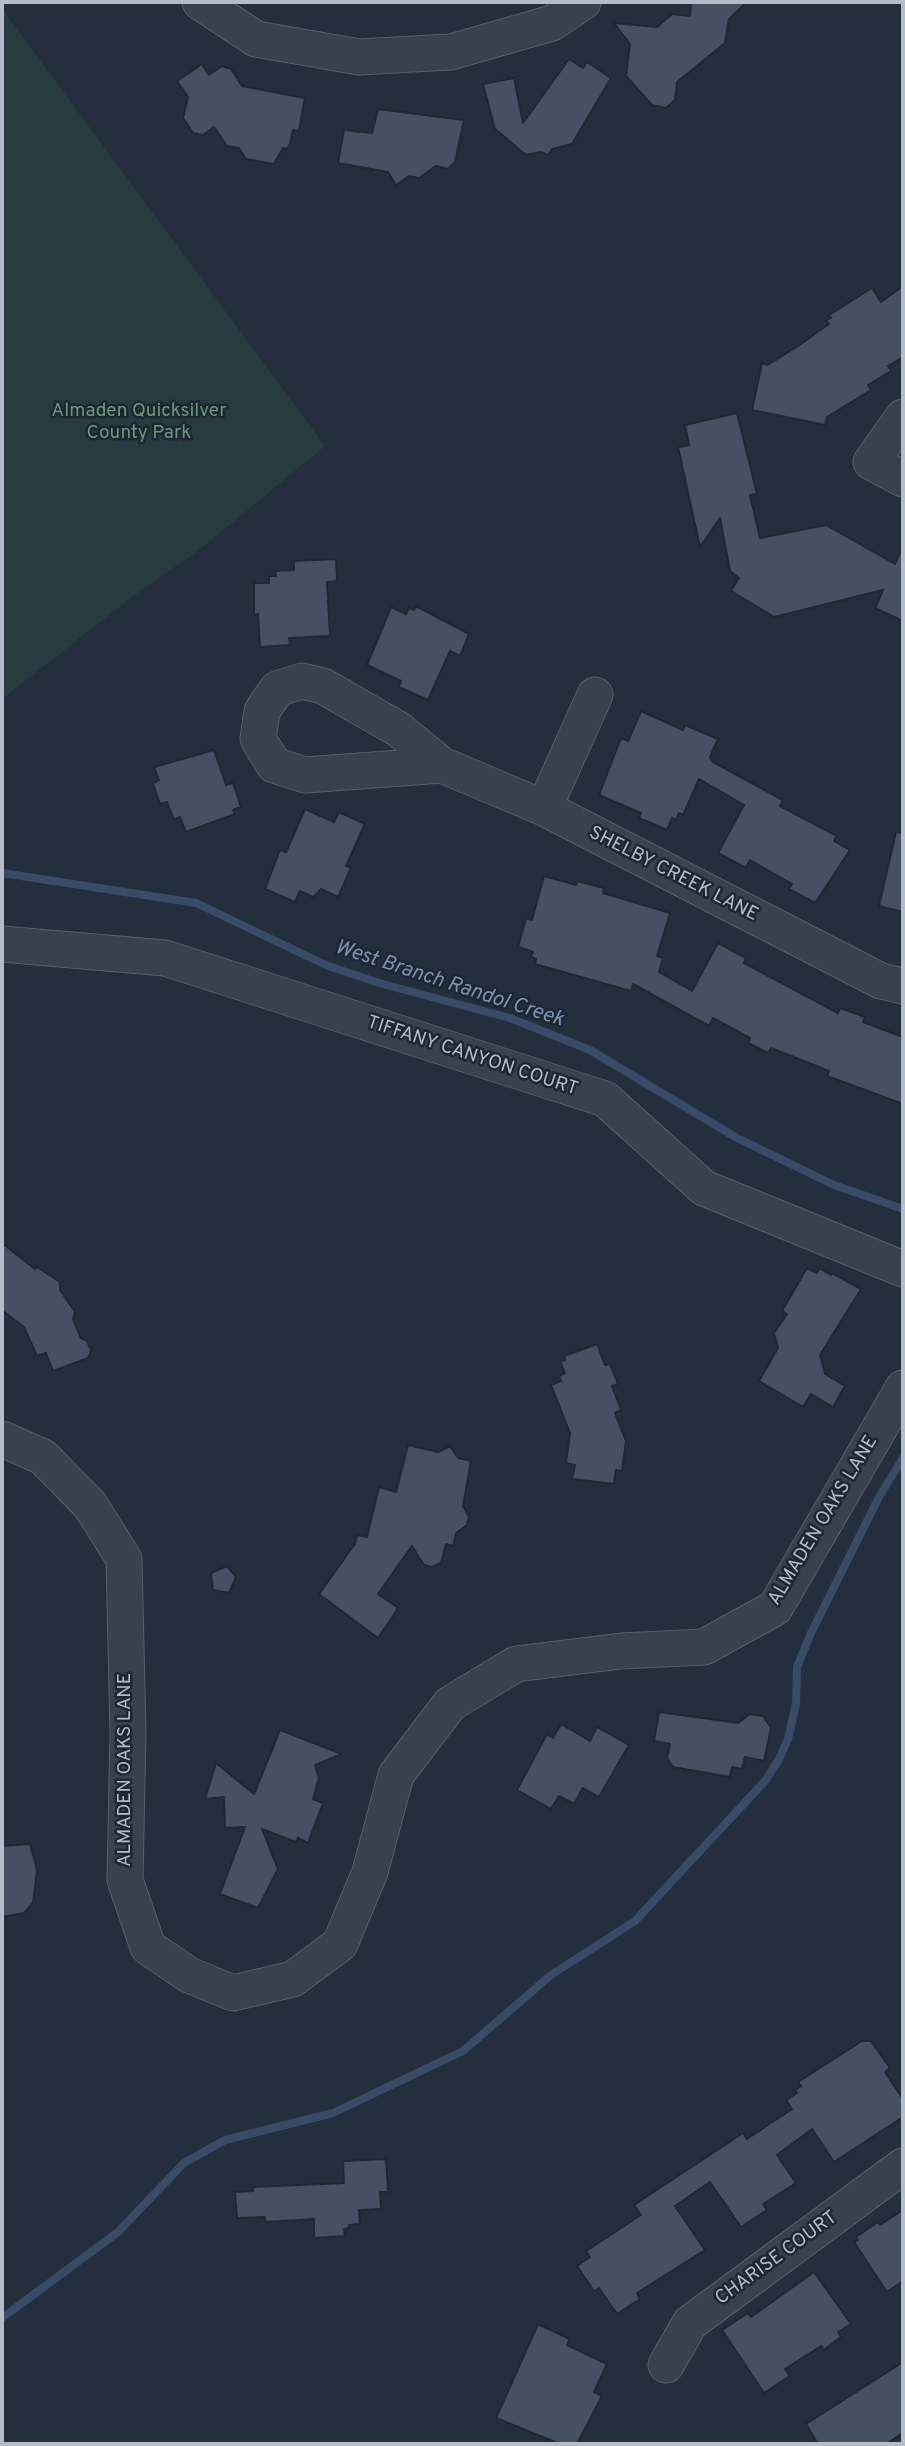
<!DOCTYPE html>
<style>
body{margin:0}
#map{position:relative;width:905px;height:2446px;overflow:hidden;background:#242f3e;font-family:Overpass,sans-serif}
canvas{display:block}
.frame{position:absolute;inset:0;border:4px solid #b4bcc9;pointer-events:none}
</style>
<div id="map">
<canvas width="905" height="2446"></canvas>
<div class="frame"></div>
</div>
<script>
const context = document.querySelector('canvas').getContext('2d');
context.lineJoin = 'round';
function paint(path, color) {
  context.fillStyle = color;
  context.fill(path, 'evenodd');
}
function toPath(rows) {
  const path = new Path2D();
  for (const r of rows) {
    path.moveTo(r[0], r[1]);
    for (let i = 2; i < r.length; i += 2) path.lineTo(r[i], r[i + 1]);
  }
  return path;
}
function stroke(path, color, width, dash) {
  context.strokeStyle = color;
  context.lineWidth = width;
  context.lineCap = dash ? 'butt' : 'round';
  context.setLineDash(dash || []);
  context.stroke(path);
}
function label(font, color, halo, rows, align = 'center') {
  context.font = font + ' Overpass,sans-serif';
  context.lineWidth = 5;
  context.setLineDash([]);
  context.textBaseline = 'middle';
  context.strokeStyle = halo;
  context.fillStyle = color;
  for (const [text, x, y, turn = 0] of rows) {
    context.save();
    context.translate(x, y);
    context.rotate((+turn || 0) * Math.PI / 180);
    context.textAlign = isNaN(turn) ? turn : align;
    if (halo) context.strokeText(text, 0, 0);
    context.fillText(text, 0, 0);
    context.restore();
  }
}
paint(toPath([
 [2,9,325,446,203,547,132,597,2,699]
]), '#263c3f');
stroke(toPath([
 [2,873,196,903,328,966,379,983,510,1018,590,1050,737,1138,834,1185,903,1209],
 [2,2318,118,2232,184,2163,225,2140,333,2113,463,2051,551,1975,635,1921,765,1781,778,1761,788,1739,796,1704,797,1667,811,1633,879,1497,903,1458]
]), '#394c67', 8);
const building = toPath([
 [691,2,747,2,729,19,725,43,677,82,675,100,666,108,652,105,626,76,630,44,614,23,657,27,672,14,690,16,691,2],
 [569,59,583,68,587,62,611,78,572,144,552,149,548,155,541,152,526,155,495,129,483,84,514,78,523,123,569,59],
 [202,64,209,75,222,66,231,69,242,86,305,98,299,131,293,130,290,144,287,149,283,148,274,164,246,159,239,148,227,146,214,127,203,135,193,133,183,118,188,97,177,81,202,64],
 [378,109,464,120,455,162,448,169,436,166,419,178,409,176,396,185,388,172,338,163,344,130,372,133,378,109],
 [903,286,903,357,888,366,891,371,868,385,871,390,827,417,825,425,752,410,762,363,768,365,801,344,829,324,826,320,831,318,829,315,872,288,881,302,903,286],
 [737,413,757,494,750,495,760,538,826,525,895,564,903,546,903,621,875,608,883,590,774,617,731,591,739,578,730,571,720,518,700,547,678,447,689,445,685,425,737,413],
 [336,559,337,581,327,582,330,636,289,638,290,645,260,647,258,614,254,615,254,583,269,583,269,576,276,576,275,571,294,570,294,561,336,559],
 [416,606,469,634,460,656,450,651,428,700,399,687,401,681,367,665,391,607,406,614,409,608,414,610,416,606],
 [641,711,683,730,685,725,718,739,710,757,713,762,783,800,780,806,837,836,834,841,850,850,815,903,789,889,792,884,750,860,746,868,718,853,744,805,699,779,683,815,679,813,676,820,672,818,667,830,639,818,641,813,599,795,621,738,628,741,641,711],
 [214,750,226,785,233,783,241,807,233,810,235,814,186,832,180,817,174,820,167,802,160,804,153,783,159,780,154,767,214,750],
 [305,809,334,822,339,812,365,824,346,866,351,868,338,897,321,889,313,897,300,891,295,902,265,889,280,850,286,852,305,809],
 [896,832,903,833,903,912,879,906,896,832],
 [544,876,576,885,577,881,604,888,603,893,670,913,657,956,663,958,659,972,692,991,718,943,746,958,744,963,838,1013,840,1008,865,1017,863,1022,903,1037,903,1104,827,1076,829,1071,771,1048,768,1053,748,1043,750,1038,713,1018,709,1026,633,984,631,991,535,964,536,959,531,957,533,952,518,947,526,918,532,920,544,876],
 [2,1243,35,1269,37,1267,60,1282,60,1290,75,1312,73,1319,81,1338,87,1341,91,1350,88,1358,53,1371,46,1353,37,1356,24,1327,2,1310,2,1243],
 [807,1268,817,1273,819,1268,831,1275,832,1273,861,1289,820,1355,825,1374,845,1386,833,1407,811,1394,803,1407,759,1381,778,1348,774,1333,787,1314,782,1311,807,1268],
 [597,1344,605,1365,610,1364,618,1384,612,1386,621,1410,615,1413,626,1441,622,1471,616,1470,614,1484,572,1479,575,1465,566,1463,570,1433,551,1385,561,1381,559,1376,565,1373,560,1362,565,1360,564,1356,597,1344],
 [408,1445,438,1452,450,1446,458,1458,471,1461,463,1506,469,1517,467,1525,456,1533,453,1546,446,1544,441,1563,432,1567,424,1565,412,1546,378,1594,397,1607,397,1610,378,1638,319,1594,355,1544,357,1535,367,1537,379,1487,396,1492,408,1445],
 [227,1566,236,1577,229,1593,213,1590,211,1573,227,1566],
 [659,1712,738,1723,750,1714,763,1716,771,1728,764,1761,745,1757,742,1769,732,1767,730,1777,673,1767,667,1758,670,1744,654,1741,659,1712],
 [561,1724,590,1741,597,1727,629,1745,599,1797,583,1788,574,1804,559,1796,551,1809,517,1790,547,1734,553,1738,561,1724],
 [280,1730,342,1754,315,1765,319,1778,313,1799,323,1803,308,1843,298,1838,296,1842,262,1829,278,1869,258,1908,220,1894,245,1827,225,1828,224,1797,205,1799,216,1763,254,1794,280,1730],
 [30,1844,37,1870,33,1903,24,1913,2,1917,2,1846,30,1844],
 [862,2041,871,2041,890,2068,885,2072,903,2099,903,2117,834,2162,812,2129,777,2155,796,2183,763,2204,767,2210,741,2227,710,2182,675,2206,705,2250,637,2293,640,2299,617,2314,599,2288,594,2291,577,2266,590,2257,586,2251,641,2215,634,2205,743,2133,747,2139,792,2109,786,2100,797,2093,795,2090,801,2086,798,2082,862,2041],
 [386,2159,388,2192,380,2192,381,2209,359,2210,360,2224,349,2225,349,2228,344,2229,345,2236,314,2238,314,2219,265,2222,265,2217,237,2218,235,2192,253,2191,253,2187,344,2183,343,2161,386,2159],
 [903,2210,903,2281,887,2292,854,2242,858,2240,856,2237,878,2222,880,2225,903,2210],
 [814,2272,851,2324,838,2332,841,2337,824,2350,821,2346,785,2369,790,2376,764,2393,722,2330,748,2313,751,2317,814,2272],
 [538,2324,570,2339,567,2345,607,2364,594,2392,602,2396,577,2444,560,2444,496,2418,538,2324],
 [903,2362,903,2433,886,2444,818,2444,806,2424,903,2362]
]);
paint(building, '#455162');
stroke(building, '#1f2835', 2);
const minor = toPath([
 [200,2,256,39,359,57,451,52,552,23,583,2],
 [903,417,871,462,903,479],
 [442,765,305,775,274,765,258,739,262,711,277,689,302,681,323,686,398,729,442,765,544,808,881,981,903,986],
 [544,808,595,695],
 [2,944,165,958,605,1099,704,1188,903,1269],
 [2,1439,43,1457,90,1505,124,1559,128,1732,125,1880,148,1947,189,1975,233,1993,293,1979,340,1944,370,1872,396,1775,450,1704,516,1664,621,1651,704,1647,775,1608,903,1388],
 [666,2365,690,2323,903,2166]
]);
stroke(minor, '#565f6c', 37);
stroke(minor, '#38414e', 35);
label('19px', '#6b9a76', '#1d2633', [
 ["Almaden Quicksilver",139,412],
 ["County Park",139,434]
]);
label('19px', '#b4bcc9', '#1d2633', [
 ["SHELBY CREEK LANE",673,875,27],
 ["TIFFANY CANYON COURT",472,1057,18],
 ["ALMADEN OAKS LANE",824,1521,-59],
 ["ALMADEN OAKS LANE",126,1770,-90],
 ["CHARISE COURT",777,2259,-36]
]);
label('italic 21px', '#7c92b1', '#1d2633', [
 ["West Branch Randol Creek",449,985,18]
]);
</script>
